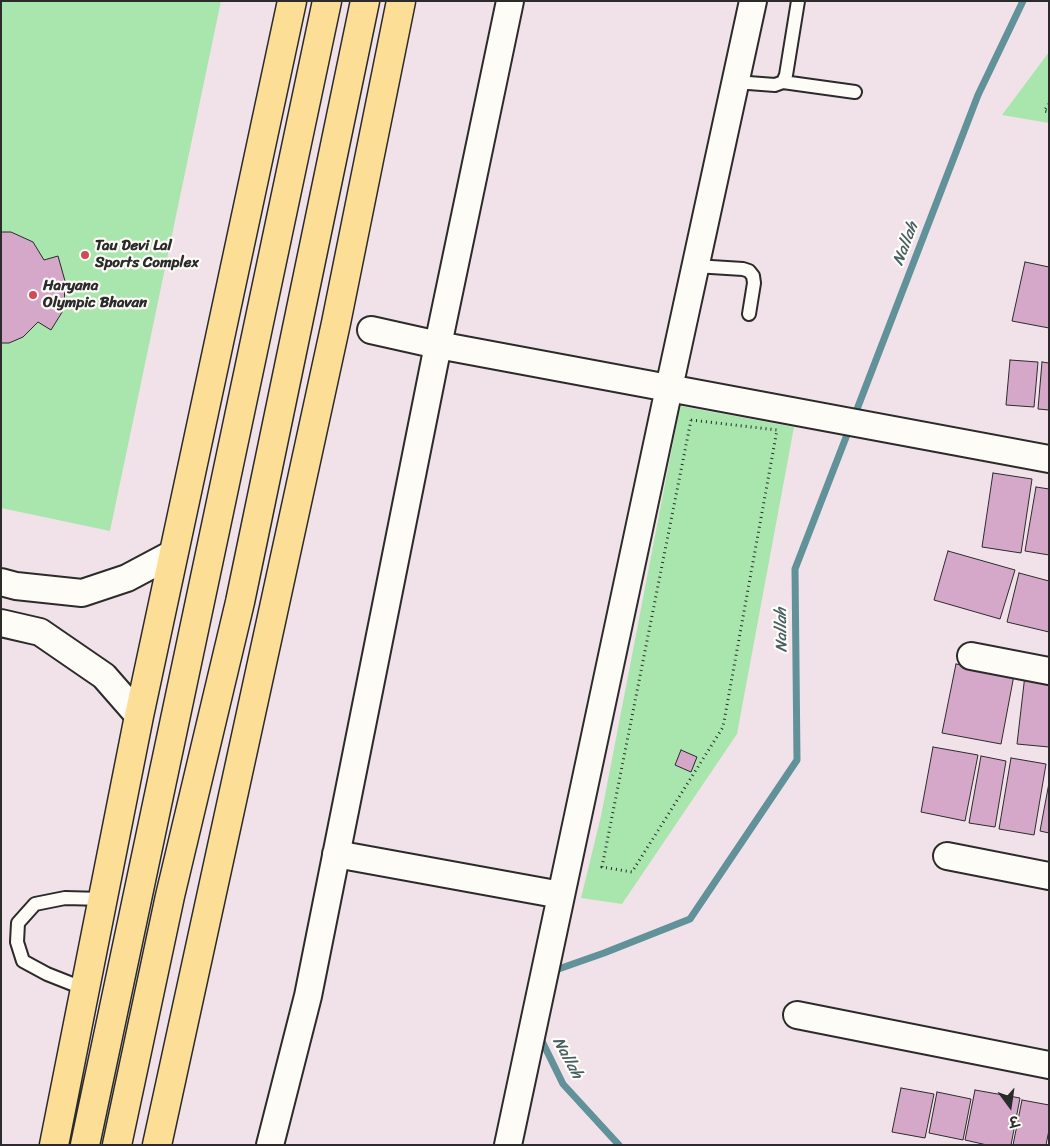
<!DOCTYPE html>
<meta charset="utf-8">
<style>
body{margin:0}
#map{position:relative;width:1050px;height:1146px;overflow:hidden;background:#f1e2e9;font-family:Sriracha,"Playpen Sans Deva",sans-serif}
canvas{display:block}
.frame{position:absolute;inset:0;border:2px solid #2b2b2b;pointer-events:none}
.north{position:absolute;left:985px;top:1081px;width:50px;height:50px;-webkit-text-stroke:4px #fdfcf7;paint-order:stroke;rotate:166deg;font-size:14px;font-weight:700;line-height:20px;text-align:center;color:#2b2b2b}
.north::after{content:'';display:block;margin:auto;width:18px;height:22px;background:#2b2b2b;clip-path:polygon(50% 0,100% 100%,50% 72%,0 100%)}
</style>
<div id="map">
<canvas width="1050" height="1146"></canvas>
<div class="frame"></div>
<div class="north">उ</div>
</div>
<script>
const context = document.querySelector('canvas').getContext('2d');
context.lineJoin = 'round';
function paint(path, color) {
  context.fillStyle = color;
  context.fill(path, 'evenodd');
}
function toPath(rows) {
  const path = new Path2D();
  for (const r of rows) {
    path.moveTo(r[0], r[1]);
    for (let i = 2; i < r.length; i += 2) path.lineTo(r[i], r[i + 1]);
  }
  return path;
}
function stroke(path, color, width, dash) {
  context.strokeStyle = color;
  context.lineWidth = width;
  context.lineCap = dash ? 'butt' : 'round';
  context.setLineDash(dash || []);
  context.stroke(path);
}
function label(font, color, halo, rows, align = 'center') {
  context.font = font + ' Sriracha,sans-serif';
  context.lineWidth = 4.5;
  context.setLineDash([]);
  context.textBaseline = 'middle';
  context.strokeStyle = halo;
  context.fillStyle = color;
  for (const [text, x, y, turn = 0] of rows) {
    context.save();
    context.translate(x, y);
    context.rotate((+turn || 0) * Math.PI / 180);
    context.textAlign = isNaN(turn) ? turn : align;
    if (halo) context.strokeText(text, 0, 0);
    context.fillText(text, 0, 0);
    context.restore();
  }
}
paint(toPath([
 [1,1,221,1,110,531,1,508],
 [1049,52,1049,123,1002,115],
 [680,406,794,427,737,734,622,904,581,898,601,816]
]), '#a9e6ad');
stroke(toPath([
 [854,417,978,95,1023,1],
 [550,972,604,953,690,919,797,760,795,569,850,427],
 [539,1035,563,1084,619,1145]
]), '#629299', 7);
const building = toPath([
 [1,232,11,232,33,242,44,260,58,256,65,281,64,309,51,330,38,322,23,337,9,343,1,343,1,232],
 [1025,262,1049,267,1049,328,1012,321,1025,262],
 [1010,360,1038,362,1034,407,1006,405,1010,360],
 [1042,362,1049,363,1049,410,1038,409,1042,362],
 [993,473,1032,479,1021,553,982,547,993,473],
 [1036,487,1049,489,1049,555,1025,551,1036,487],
 [948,551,1015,570,1000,619,934,600,948,551],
 [1019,573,1049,581,1049,632,1007,622,1019,573],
 [956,664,1014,675,1001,744,942,733,956,664],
 [1025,675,1049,678,1049,747,1017,744,1025,675],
 [933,747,978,755,965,821,921,812,933,747],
 [681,750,697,757,691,772,675,765,681,750],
 [981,756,1006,761,995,827,969,823,981,756],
 [1011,758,1046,764,1034,835,999,829,1011,758],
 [1049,783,1049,833,1040,831,1049,783],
 [901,1088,934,1094,925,1138,892,1132,901,1088],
 [975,1090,1020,1098,1011,1145,987,1145,965,1140,975,1090],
 [937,1092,971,1099,963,1140,929,1133,937,1092],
 [1022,1100,1049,1105,1049,1130,1046,1145,1013,1145,1022,1100]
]);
paint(building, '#d5a7c8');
stroke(building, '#2b2b2b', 1);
const lane = toPath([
 [735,82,775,85,783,82,786,75,798,1],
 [783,82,855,92],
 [695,266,743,269,749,271,753,276,754,283,749,314],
 [85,989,47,974,23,961,17,942,18,923,35,904,65,898,103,899]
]);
const street = toPath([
 [371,330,438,345,1049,459],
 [1,582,16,586,82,593,127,578,174,553],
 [1,623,40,632,104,676,139,716],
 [971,656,1049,671],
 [336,854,561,895],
 [947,856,1049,876],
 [797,1015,1049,1065],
 [270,1145,308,996,438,345,510,1],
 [508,1145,669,388,753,1]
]);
const highway = toPath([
 [54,1145,139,716,292,1],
 [85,1145,327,1],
 [117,1145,170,896,240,602,365,1],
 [157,1145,336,323,401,1]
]);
stroke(lane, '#2b2b2b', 16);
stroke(street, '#2b2b2b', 30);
stroke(highway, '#2b2b2b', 31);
stroke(toPath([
 [1049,104,1044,111,1049,112],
 [691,420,777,430,723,727,632,872,602,867,691,420]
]), '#2b2b2b', 3, [1, 4]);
stroke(lane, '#fdfcf7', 12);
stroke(street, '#fdfcf7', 26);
stroke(highway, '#fcde96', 28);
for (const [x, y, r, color] of [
 [85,255,5,"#d1495b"],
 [33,295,5,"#d1495b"]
]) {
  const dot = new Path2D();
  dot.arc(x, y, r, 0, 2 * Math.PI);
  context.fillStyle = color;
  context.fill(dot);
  stroke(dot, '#fdfcf7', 2);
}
label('bold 15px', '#2b2b2b', '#fdfcf7', [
 ["Tau Devi Lal",95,246],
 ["Sports Complex",95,263],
 ["Haryana",43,286],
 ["Olympic Bhavan",43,303]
], 'left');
label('italic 16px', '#475f62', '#fdfcf7', [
 ["Nallah",906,244,-69],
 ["Nallah",782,630,-91],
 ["Nallah",567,1058,61]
]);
</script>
